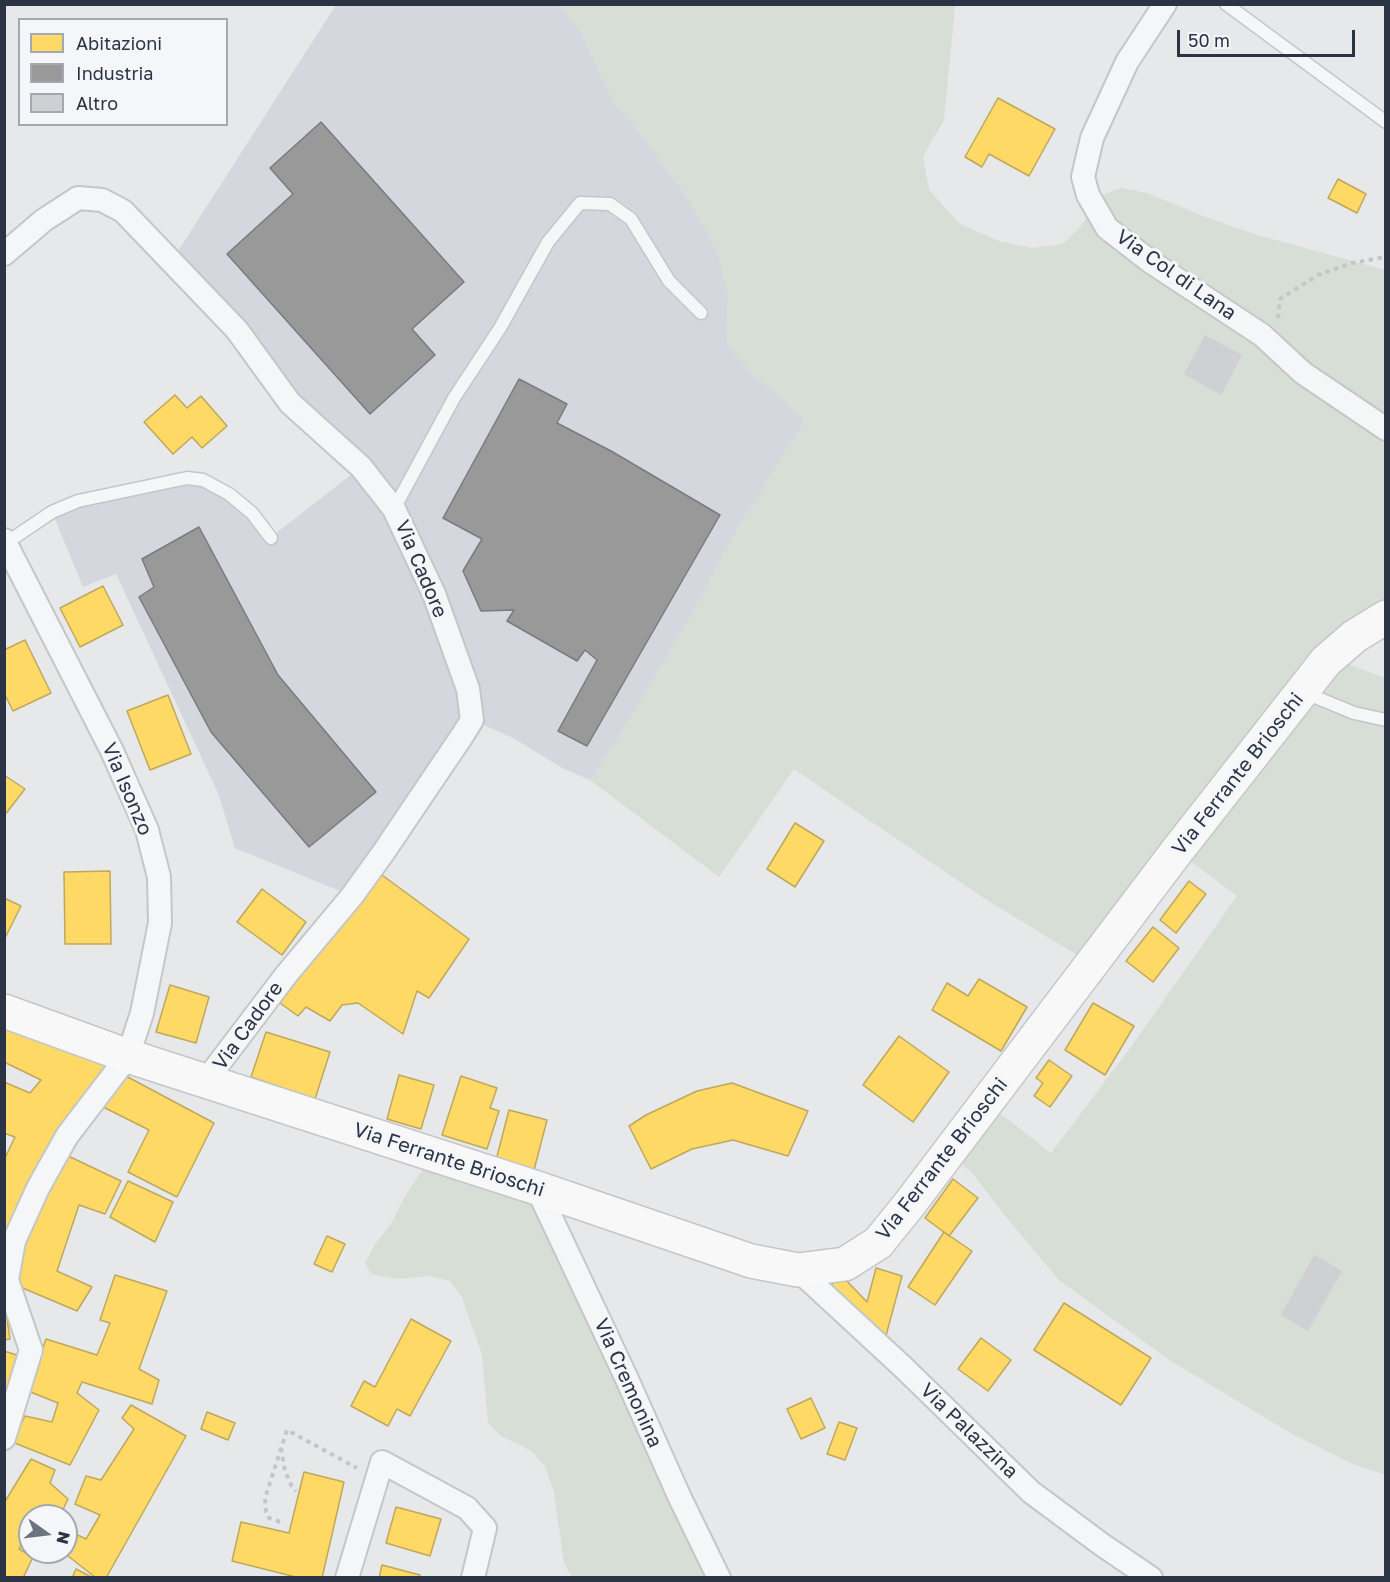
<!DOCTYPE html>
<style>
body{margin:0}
#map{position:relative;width:1390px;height:1582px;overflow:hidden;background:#e6e8ea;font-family:"Golos Text",sans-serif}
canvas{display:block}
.frame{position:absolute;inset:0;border:6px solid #2b3445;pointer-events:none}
.legend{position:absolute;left:18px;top:18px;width:210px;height:108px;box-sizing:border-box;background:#f4f6f9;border:2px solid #a4a8b1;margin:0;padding:8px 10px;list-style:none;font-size:18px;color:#2b3445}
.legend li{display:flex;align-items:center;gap:12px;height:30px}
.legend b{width:30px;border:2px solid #a4a8b1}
.north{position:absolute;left:18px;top:1504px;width:60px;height:60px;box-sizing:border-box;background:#f4f6f9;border:2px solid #a4a8b1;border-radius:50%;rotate:104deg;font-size:16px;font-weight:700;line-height:24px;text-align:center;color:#2b3445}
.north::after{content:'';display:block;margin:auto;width:21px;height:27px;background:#6c737f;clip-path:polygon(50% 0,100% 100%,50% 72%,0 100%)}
.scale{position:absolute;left:1177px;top:30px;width:178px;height:27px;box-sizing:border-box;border:3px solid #2b3445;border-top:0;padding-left:8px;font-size:18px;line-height:21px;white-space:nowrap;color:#2b3445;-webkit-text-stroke:4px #f4f6f9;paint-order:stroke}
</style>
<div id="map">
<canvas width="1390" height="1582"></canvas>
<div class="frame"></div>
<ul class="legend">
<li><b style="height:16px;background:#ffd966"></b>Abitazioni</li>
<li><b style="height:16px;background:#999"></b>Industria</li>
<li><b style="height:16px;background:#ced0d3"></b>Altro</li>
</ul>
<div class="north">N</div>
<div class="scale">50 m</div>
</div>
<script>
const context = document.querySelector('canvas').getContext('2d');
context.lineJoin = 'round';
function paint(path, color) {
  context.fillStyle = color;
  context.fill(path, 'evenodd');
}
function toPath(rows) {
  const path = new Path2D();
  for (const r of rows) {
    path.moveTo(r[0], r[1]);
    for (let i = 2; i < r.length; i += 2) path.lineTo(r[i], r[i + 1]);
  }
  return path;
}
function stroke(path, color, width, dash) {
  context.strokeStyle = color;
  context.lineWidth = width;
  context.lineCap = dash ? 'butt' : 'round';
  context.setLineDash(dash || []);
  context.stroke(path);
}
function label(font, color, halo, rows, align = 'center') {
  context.font = font + ' "Golos Text",sans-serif';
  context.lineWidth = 6;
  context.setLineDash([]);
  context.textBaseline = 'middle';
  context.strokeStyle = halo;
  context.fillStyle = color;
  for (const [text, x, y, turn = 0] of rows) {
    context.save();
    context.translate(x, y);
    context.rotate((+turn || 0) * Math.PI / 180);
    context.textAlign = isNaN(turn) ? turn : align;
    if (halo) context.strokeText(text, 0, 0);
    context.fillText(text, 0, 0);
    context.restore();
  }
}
paint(toPath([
 [336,5,559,5,581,32,615,104,644,138,690,202,717,250,728,293,727,344,805,420,735,533,700,600,628,722,590,780,564,769,513,738,472,720,352,896,235,848,218,793,116,574,83,587,52,512,187,478,229,494,271,537,361,467,171,262]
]), '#d4d7dd');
paint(toPath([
 [559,5,955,5,944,120,923,156,929,190,960,224,999,241,1032,248,1063,244,1080,227,1105,194,1121,188,1147,193,1203,216,1254,234,1385,270,1385,617,1327,662,1350,665,1385,678,1385,1475,1351,1463,1294,1435,1171,1361,1060,1281,1005,1216,974,1175,950,1153,987,1103,1051,1153,1133,1044,1237,896,1177,851,1092,964,982,897,794,769,719,877,590,780,628,722,700,600,735,533,805,420,789,404,750,373,727,344,728,293,717,250,690,202,644,138,615,104,581,32],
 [433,1154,537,1188,719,1577,572,1577,564,1563,554,1492,545,1466,530,1450,501,1436,488,1423,482,1355,462,1297,450,1281,429,1276,398,1279,371,1274,365,1263,375,1244,391,1224,404,1198]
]), '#d6ded6');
const homes = toPath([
 [998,98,1055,129,1029,176,989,154,982,167,965,157,998,98],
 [1338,179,1366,194,1357,213,1328,198,1338,179],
 [175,395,187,408,201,396,227,426,202,448,192,437,173,454,144,422,175,395],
 [103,586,123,625,80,647,60,608,103,586],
 [25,640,51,693,13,711,4,693,4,650,25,640],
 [168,695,191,754,150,770,127,711,168,695],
 [4,775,25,789,4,816,4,775],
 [795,823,824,841,795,887,767,869,795,823],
 [110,871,111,944,65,944,64,872,110,871],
 [382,875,469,939,429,998,417,991,403,1034,358,1003,342,1005,330,1021,306,1007,298,1016,280,1003,354,904,382,875],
 [1189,881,1206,894,1176,933,1160,920,1189,881],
 [262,889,306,922,282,955,237,922,262,889],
 [4,898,21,906,4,940,4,898],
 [1153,927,1179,948,1153,982,1126,961,1153,927],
 [979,979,1027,1007,1001,1051,932,1010,947,983,968,996,979,979],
 [170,985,209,997,196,1043,156,1032,170,985],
 [1093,1003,1134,1026,1105,1075,1065,1050,1093,1003],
 [4,1028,112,1066,4,1246,4,1160,15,1137,4,1133,4,1082,30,1093,41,1080,4,1062,4,1028],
 [266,1032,330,1052,315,1099,251,1077,266,1032],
 [899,1036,949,1072,913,1122,863,1085,899,1036],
 [1049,1060,1072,1076,1050,1107,1034,1096,1043,1083,1036,1078,1049,1060],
 [124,1075,214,1123,177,1197,128,1172,149,1130,99,1105,124,1075],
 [399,1075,434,1085,421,1129,387,1119,399,1075],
 [461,1076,497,1088,490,1108,499,1111,487,1149,442,1135,461,1076],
 [732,1083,808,1111,788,1156,733,1140,692,1149,651,1169,629,1126,646,1115,697,1091,732,1083],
 [509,1110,547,1120,533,1174,495,1164,509,1110],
 [66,1155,121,1181,105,1214,79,1205,57,1271,92,1287,77,1311,18,1286,14,1268,61,1157,66,1155],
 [953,1179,978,1198,949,1236,925,1218,953,1179],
 [128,1181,173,1202,155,1242,110,1217,128,1181],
 [944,1232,972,1251,935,1305,908,1287,944,1232],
 [327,1236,345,1244,332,1272,314,1264,327,1236],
 [876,1268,902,1276,884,1343,826,1289,842,1276,867,1302,876,1268],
 [115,1275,167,1291,139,1369,159,1380,152,1404,82,1382,77,1393,99,1410,70,1465,12,1442,25,1416,52,1422,58,1403,28,1391,46,1339,97,1355,110,1323,100,1320,115,1275],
 [4,1298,10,1339,4,1340,4,1298],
 [1064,1303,1151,1358,1121,1405,1034,1350,1064,1303],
 [411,1319,451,1341,410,1416,397,1409,388,1426,351,1406,364,1381,375,1387,411,1319],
 [981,1338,1011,1360,988,1391,958,1369,981,1338],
 [4,1351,23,1357,4,1413,4,1351],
 [811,1398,825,1428,801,1439,787,1409,811,1398],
 [131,1405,186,1436,106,1578,96,1578,63,1552,66,1552,66,1533,67,1530,86,1539,100,1515,75,1504,86,1476,101,1480,134,1429,122,1418,131,1405],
 [207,1412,235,1423,228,1440,201,1429,207,1412],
 [839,1422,857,1428,845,1460,827,1454,839,1422],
 [31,1459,55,1470,50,1483,68,1499,60,1516,30,1516,30,1538,27,1537,19,1549,33,1557,23,1578,4,1578,4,1503,31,1459],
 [304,1472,344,1482,322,1578,300,1578,232,1561,241,1522,289,1533,304,1472],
 [396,1507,441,1519,430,1556,386,1543,396,1507],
 [382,1565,420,1575,419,1578,379,1578,382,1565],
 [76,1569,93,1578,72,1578,76,1569]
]);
paint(homes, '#ffd966');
stroke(homes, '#bfa85c', 1.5);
const industry = toPath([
 [321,122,464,282,412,329,435,355,370,414,227,254,293,194,270,168,321,122],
 [519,379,567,404,557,423,611,451,720,515,587,746,558,731,597,660,585,650,577,661,507,621,514,610,481,611,463,571,482,539,443,518,519,379],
 [199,527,278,675,376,792,309,847,211,732,139,597,154,587,142,559,199,527]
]);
paint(industry, '#999');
stroke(industry, '#787b80', 1.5);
paint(toPath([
 [1205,335,1242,355,1221,395,1184,374],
 [1314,1255,1342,1271,1308,1331,1281,1315]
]), '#ced0d3');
const lane = toPath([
 [1226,4,1386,122],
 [394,509,454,398,500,328,548,242,580,203,610,204,631,219,669,281,701,313],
 [6,543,52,512,78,501,187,478,203,480,229,494,252,513,271,538],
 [1303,692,1354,713,1386,720]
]);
const street = toPath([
 [1165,4,1127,62,1092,138,1083,177,1088,195,1107,228,1151,262,1262,335,1303,373,1386,429],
 [4,254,44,220,78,198,102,200,123,211,237,330,290,403,361,467,394,509,434,594,468,689,472,720,462,736,383,853,352,896,286,975,214,1070,209,1083],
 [4,540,112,751,147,830,159,877,160,923,142,1013,128,1056,67,1136,38,1188,14,1241,7,1280,31,1350,4,1438],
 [537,1188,626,1377,680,1498,719,1578],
 [798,1270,904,1368,1031,1492,1101,1544,1151,1578],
 [347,1578,382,1462,467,1508,485,1528,473,1578]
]);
const secondary = toPath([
 [4,1011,128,1056,537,1188,751,1261,798,1270,845,1264,878,1243,908,1206,1177,851,1326,661,1355,636,1386,617]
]);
stroke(lane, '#c4c6c8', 15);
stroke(street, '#c4c6c8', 26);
stroke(secondary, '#c4c6c8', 36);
stroke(toPath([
 [1278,318,1280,299,1318,275,1352,263,1386,257],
 [281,1448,285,1471,291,1485,296,1491],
 [280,1522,269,1518,266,1512,265,1498,287,1430,357,1468]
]), '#c5c6ca', 4, [4.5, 4.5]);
stroke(lane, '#f5f6f7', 12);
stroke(street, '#f5f6f7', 22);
stroke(secondary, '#f8f8f8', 33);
label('20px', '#2b3445', '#f4f6f9', [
 ["Via Col di Lana",1176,275,35],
 ["Via Cadore",421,569,67],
 ["Via Ferrante Brioschi",1238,774,-52],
 ["Via Isonzo",127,789,67],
 ["Via Cadore",248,1026,-54],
 ["Via Ferrante Brioschi",942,1159,-52],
 ["Via Ferrante Brioschi",449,1160,18],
 ["Via Cremonina",628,1383,66],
 ["Via Palazzina",969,1431,44]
]);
</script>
